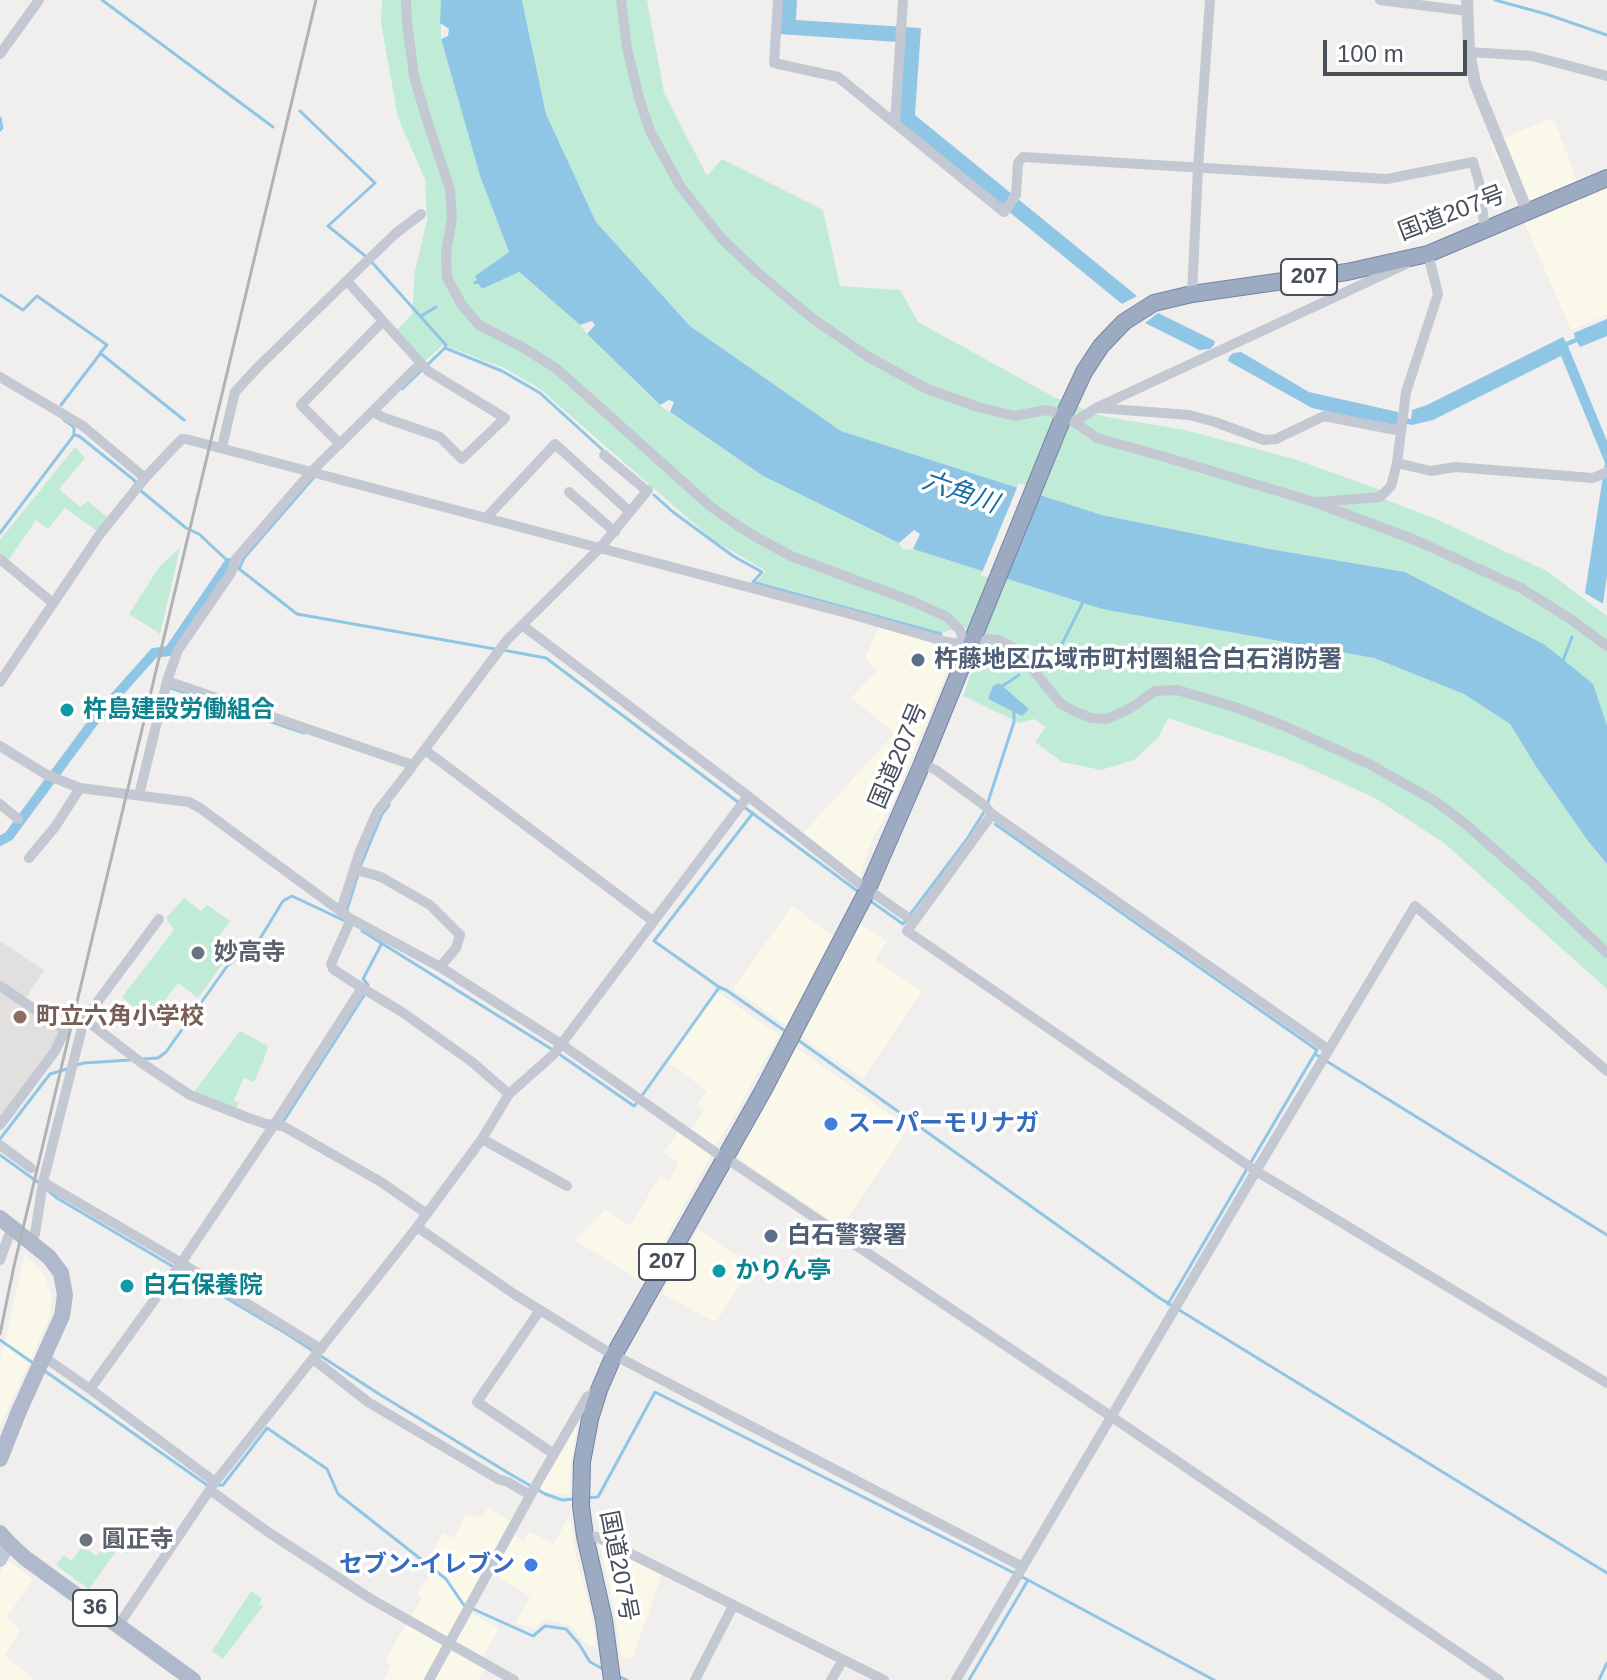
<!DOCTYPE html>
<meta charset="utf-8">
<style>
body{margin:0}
#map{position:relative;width:1607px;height:1680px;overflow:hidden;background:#f1efee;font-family:Helvetica,sans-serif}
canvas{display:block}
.scale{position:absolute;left:1323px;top:40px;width:144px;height:36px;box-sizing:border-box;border:4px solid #484f5a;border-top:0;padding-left:10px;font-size:24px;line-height:28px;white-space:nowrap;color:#484f5a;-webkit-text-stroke:6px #fff;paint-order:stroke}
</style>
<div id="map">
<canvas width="1607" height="1680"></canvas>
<div class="scale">100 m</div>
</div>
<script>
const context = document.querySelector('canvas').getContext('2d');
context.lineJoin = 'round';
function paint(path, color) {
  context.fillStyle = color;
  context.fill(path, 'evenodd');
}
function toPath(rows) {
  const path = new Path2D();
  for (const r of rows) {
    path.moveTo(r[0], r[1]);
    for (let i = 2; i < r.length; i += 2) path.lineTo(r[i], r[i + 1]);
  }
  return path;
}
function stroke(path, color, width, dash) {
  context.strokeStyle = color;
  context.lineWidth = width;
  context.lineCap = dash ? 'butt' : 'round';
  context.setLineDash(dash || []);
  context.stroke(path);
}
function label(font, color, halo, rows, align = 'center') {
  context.font = font + ' Helvetica,"Noto Sans JP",sans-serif';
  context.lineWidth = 7;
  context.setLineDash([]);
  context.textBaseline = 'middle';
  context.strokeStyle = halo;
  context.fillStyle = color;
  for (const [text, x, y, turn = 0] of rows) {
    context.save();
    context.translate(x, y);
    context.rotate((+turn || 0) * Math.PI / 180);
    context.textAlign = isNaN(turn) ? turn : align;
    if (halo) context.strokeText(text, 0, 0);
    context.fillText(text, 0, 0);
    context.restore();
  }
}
paint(toPath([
 [1553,118,1575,175,1581,200,1607,189,1607,315,1571,330,1490,143],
 [879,627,948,647,954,653,894,802,873,837,856,886,797,840,895,733,851,698,877,671,865,658],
 [792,906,847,946,859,923,887,941,875,960,922,991,863,1079,733,989],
 [717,992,779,1035,720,1140,714,1146,690,1131,704,1111,697,1105,707,1091,668,1062],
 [796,1047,909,1128,841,1227,739,1159,738,1151],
 [678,1132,711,1155,642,1282,575,1240,605,1210,630,1226,660,1176,669,1181,679,1164,664,1152],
 [698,1229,752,1266,716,1322,662,1294],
 [25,1254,44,1275,52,1296,50,1317,0,1426,0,1363],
 [578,1421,570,1469,569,1494,557,1494,544,1491,540,1487],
 [488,1508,512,1521,424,1680,384,1680,391,1665,385,1660,422,1598,417,1594,434,1568,428,1560,443,1533,454,1538,466,1514,482,1518],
 [570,1514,576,1555,592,1618,596,1646,587,1645,569,1625,545,1619,535,1629,516,1623,530,1596,493,1574,514,1535,524,1540,529,1532,554,1544],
 [599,1542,662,1574,632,1659,621,1656,615,1613],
 [6,1559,33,1579,7,1617,20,1630,5,1655,34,1680,0,1680,0,1576],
 [472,1614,499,1628,482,1659,488,1663,478,1680,435,1680]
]), '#faf8e8');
paint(toPath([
 [0,941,44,970,22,1004,60,1031,52,1048,0,1117]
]), '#e1e0df');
paint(toPath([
 [382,0,441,0,441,39,480,176,509,252,475,276,482,289,518,272,580,325,587,334,659,405,669,412,763,476,899,543,903,550,913,549,1102,609,1374,658,1464,694,1510,724,1537,768,1588,841,1607,864,1607,989,1444,843,1375,798,1286,758,1168,718,1158,738,1134,760,1101,770,1062,762,1035,742,1046,727,1034,719,1020,723,963,696,983,639,962,626,942,633,757,581,766,571,713,540,540,389,504,368,443,345,425,361,396,331,412,314,415,271,427,220,425,179,398,118,381,23],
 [522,0,647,0,664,93,707,176,722,159,823,210,840,286,900,290,918,322,1054,397,1102,416,1185,430,1294,459,1381,490,1386,500,1434,518,1547,571,1607,616,1607,725,1593,684,1405,572,1270,549,1102,515,841,431,690,326,596,222,546,114],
 [75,447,85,458,59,489,80,507,88,501,107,517,97,531,65,508,48,529,36,520,8,561,0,553,0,540],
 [180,548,160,634,129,614,159,567],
 [184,898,201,911,207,905,230,921,213,944,229,962,221,966,198,998,178,983,149,1021,122,997,174,930,166,918],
 [240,1031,268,1046,263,1062,254,1082,244,1078,234,1100,239,1103,235,1110,194,1092],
 [128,1525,141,1534,127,1553,118,1549,89,1589,56,1565,64,1555,71,1561,83,1546,96,1556,120,1526,125,1528],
 [251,1591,262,1599,259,1604,263,1606,223,1659,212,1651]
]), '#c0ebd7');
paint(toPath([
 [441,0,522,0,546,114,596,222,690,326,841,431,1102,515,1270,549,1405,572,1545,645,1593,684,1607,725,1607,864,1588,841,1537,768,1510,724,1464,694,1374,658,1102,609,913,549,920,534,914,530,899,543,763,476,670,412,674,402,669,400,660,405,587,334,595,325,592,321,580,325,519,272,482,289,479,284,474,284,473,282,477,280,475,276,509,252,480,176,441,39,448,36,449,29,440,23],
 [782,0,797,0,796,20,921,28,915,115,1137,296,1122,304,899,122,897,42,779,34],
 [1158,313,1215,341,1214,345,1210,349,1199,350,1145,323],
 [1607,319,1607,336,1580,347,1577,342,1568,346,1607,441,1607,575,1603,604,1585,593,1605,463,1561,356,1433,420,1412,425,1397,422,1396,427,1312,408,1228,361,1229,357,1233,353,1241,352,1309,392,1398,412,1398,417,1411,419,1412,410,1427,405,1563,337,1566,342,1575,338,1574,333],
 [999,683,1029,709,1022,716,988,699,993,686]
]), '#90c6e5');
paint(toPath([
 [1019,483,1040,490,1003,582,981,575]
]), '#f1efee');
stroke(toPath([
 [102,0,273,127],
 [1495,0,1546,14,1607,35],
 [300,111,375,183,328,226,369,259,446,345,445,348,402,389],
 [0,118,2,128,0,130],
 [0,295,23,310,37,296,107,345,100,353,184,420],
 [421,316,436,307],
 [445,348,502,371,540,393,606,453],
 [61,405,100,354],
 [64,420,74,427,74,435],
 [654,495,673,512,733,556,762,572,753,582,941,634],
 [0,533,74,435,79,436,134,480,140,490,186,528,199,534,231,564],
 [238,568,297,614,495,649],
 [239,569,244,558,315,476],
 [503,650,546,658,738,802],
 [1037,662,1062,644,1084,600],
 [1562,663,1572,637],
 [1001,687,1019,675],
 [171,688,304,733],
 [987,805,1014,722,1014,709],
 [744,807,860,893],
 [753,813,654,941,719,987,726,990,788,1033],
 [995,824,1317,1050,1251,1162],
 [360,867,382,814,389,805],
 [869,900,903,924,967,839,984,812],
 [346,913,358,874],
 [362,931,553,1050],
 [367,987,368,985,363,979,382,943],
 [798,1040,1158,1297,1607,1573],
 [559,1054,634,1106,637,1103],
 [1315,1054,1607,1235],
 [142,1059,158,1058,166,1052,228,965,254,945,261,937,283,901,292,896,345,921],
 [74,1066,84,1063,130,1060],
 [641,1097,718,989],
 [283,1122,365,994],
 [0,1139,50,1074,67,1069],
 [0,1155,39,1183],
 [45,1188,57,1198,287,1334,379,1394,510,1474,545,1494,562,1500,574,1499],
 [1168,1304,1247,1169],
 [0,1340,33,1363],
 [42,1369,207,1485,210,1485],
 [218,1485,223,1485,267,1428,327,1469,338,1494,446,1579,463,1604,466,1606],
 [585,1498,598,1497,655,1392,1028,1580,1214,1680],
 [473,1609,533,1636,545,1626,566,1629,579,1644,590,1662,605,1670],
 [616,1675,627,1680],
 [969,1680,1028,1580],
 [1599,1680,1607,1663]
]), '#90c6e5', 3);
stroke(toPath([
 [0,841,9,836,97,717,154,653,169,651,229,563]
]), '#90c6e5', 10);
const trunk = toPath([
 [612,1680,604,1620,585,1536,581,1506,582,1462,590,1419,599,1390,614,1355,764,1089,866,893,922,764,1064,415,1084,372,1101,346,1124,322,1154,303,1192,294,1347,272,1428,254,1607,178]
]);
stroke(trunk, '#7585a5', 18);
stroke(toPath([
 [406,0,407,23,414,76,426,117,450,189,452,218,446,253,447,278,462,305,479,325,522,347,557,369,710,506,734,523,756,537,791,556,914,602,947,617,960,630,963,640,970,645],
 [621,0,627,48,639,98,650,131,680,186,722,239,758,273,812,318,867,356,927,389,978,407,1015,416,1046,410,1064,415,1097,438,1165,457,1314,502,1415,540,1521,588,1569,618,1607,646],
 [778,0,774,63,838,77,1004,212,1016,195,1018,163,1023,157,1387,179,1473,162,1479,182,1485,230],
 [1380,0,1467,11],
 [1469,52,1532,56,1607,76],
 [0,54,39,0],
 [895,122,903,0],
 [1192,294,1198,168,1210,0],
 [0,377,83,426,145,478],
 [1098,408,1189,415,1215,422,1264,440,1276,439,1324,416,1401,431],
 [373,411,420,364],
 [1076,421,1096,408,1406,264],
 [340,444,301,405,383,321],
 [222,447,235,392,258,367,366,262,395,234,421,214],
 [604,455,647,491],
 [1397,463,1431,471,1455,467,1593,478,1607,472],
 [569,492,615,532],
 [1319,502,1380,497,1391,486,1397,463,1406,392,1438,294,1428,254,1424,256],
 [486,518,555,444,630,512],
 [0,559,53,603],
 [522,625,748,796,860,884,910,919,915,920],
 [167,681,413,765,507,640,600,548,648,490],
 [0,682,100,534,145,478,175,446,182,439,186,439,854,615,947,642,977,646,987,639,998,640,1016,649,1060,703,1074,711,1091,718,1107,719,1129,709,1155,691,1177,690,1232,706,1282,725,1369,764,1435,801,1463,822,1534,884,1607,953],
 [0,746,47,775,80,788,189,802,200,808,351,919,440,967,561,1044,715,1152,735,1164,1112,1417,1499,1680],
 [425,750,653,921],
 [922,764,936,770,984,805,992,814,1329,1050],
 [139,795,167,681,178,650,231,573,236,559,312,471,373,411,382,417,440,437,462,459,505,418,428,371,347,281],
 [0,804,18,819],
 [992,814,907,931,1256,1171,1607,1383],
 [29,858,55,827,80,788],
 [354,869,381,877,430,905,460,935,456,948,440,967],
 [341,910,360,851,377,812,412,767],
 [351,919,331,964,333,969,362,988],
 [0,986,65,1030,55,1051,0,1125],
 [84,1020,91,1024,143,1064,190,1095,246,1117,266,1124,283,1126,381,1182,427,1214],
 [482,1139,567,1186],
 [0,1145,31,1168],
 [43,1182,173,1258,321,1349],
 [417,1227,514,1294,608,1352,1023,1567],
 [32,1242,35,1234,43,1182,84,1020,159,919],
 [0,1260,12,1227],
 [540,1310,477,1402,554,1454],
 [44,1357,90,1389,215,1482],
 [313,1359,368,1402,498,1479,508,1482,530,1495],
 [90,1389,179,1266,274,1125,362,988,402,1012,472,1062,509,1094],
 [210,1490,268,1532,371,1599,514,1680],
 [585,1536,597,1537,884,1680],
 [118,1626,215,1482,417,1227,482,1139,509,1094,553,1055,748,796],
 [429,1680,536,1485,587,1397,599,1390],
 [695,1680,733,1606],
 [831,1680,843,1660],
 [956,1680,1256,1171,1415,906,1607,1071]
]), '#c3c8d2', 10);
stroke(toPath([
 [1467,0,1469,52,1475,83,1527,211]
]), '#c3c8d2', 12);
stroke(toPath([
 [0,1560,9,1543]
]), '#c2c9d6', 14);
stroke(toPath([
 [0,1218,49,1257,61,1273,65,1295,62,1316,19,1411,0,1459],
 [0,1533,9,1543,25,1558,193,1680]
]), '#b0b9cb', 16);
stroke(trunk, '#9caac2', 16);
stroke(toPath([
 [0,1334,14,1266,316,0]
]), '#b1b2b8', 3);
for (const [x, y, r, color] of [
 [918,660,8,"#5c6f8a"],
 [67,710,8,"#0f9aa8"],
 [198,953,8,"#6b7280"],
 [20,1017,8,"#8d6e63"],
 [831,1124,8,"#3f7fe0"],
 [771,1236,8,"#5c6f8a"],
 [719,1271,8,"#0f9aa8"],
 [127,1286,8,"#0f9aa8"],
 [86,1540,8,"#6b7280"],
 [531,1565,8,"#3f7fe0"]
]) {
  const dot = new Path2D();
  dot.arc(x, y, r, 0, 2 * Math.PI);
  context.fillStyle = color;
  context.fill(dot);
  stroke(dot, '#fff', 3);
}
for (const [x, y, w] of [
 [1309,277,56],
 [667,1262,56],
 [95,1608,44]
]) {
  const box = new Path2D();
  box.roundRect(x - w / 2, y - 18, w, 36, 6);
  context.fillStyle = '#fff';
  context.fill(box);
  stroke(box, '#484f5a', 2);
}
label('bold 22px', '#484f5a', null, [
 ["207",1309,277],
 ["207",667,1262],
 ["36",95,1608]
]);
label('24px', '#484f5a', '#fff', [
 ["国道207号",1452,214,-21],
 ["国道207号",899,756,-67],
 ["国道207号",618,1566,79]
]);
label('bold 24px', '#4e5e75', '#fff', [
 ["杵藤地区広域市町村圏組合白石消防署",934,660],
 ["白石警察署",787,1236]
], 'left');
label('bold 24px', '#0d838f', '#fff', [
 ["杵島建設労働組合",83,710],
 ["かりん亭",735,1271],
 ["白石保養院",143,1286]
], 'left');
label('bold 24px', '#5b616d', '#fff', [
 ["妙高寺",214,953],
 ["圓正寺",102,1540]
], 'left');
label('bold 24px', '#785e54', '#fff', [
 ["町立六角小学校",36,1017]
], 'left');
label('bold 24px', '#366cbe', '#fff', [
 ["スーパーモリナガ",847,1124],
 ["セブン-イレブン",515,1565,"right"]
], 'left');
label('italic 26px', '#176d9d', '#fff', [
 ["六角川",960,493,19]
]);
</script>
